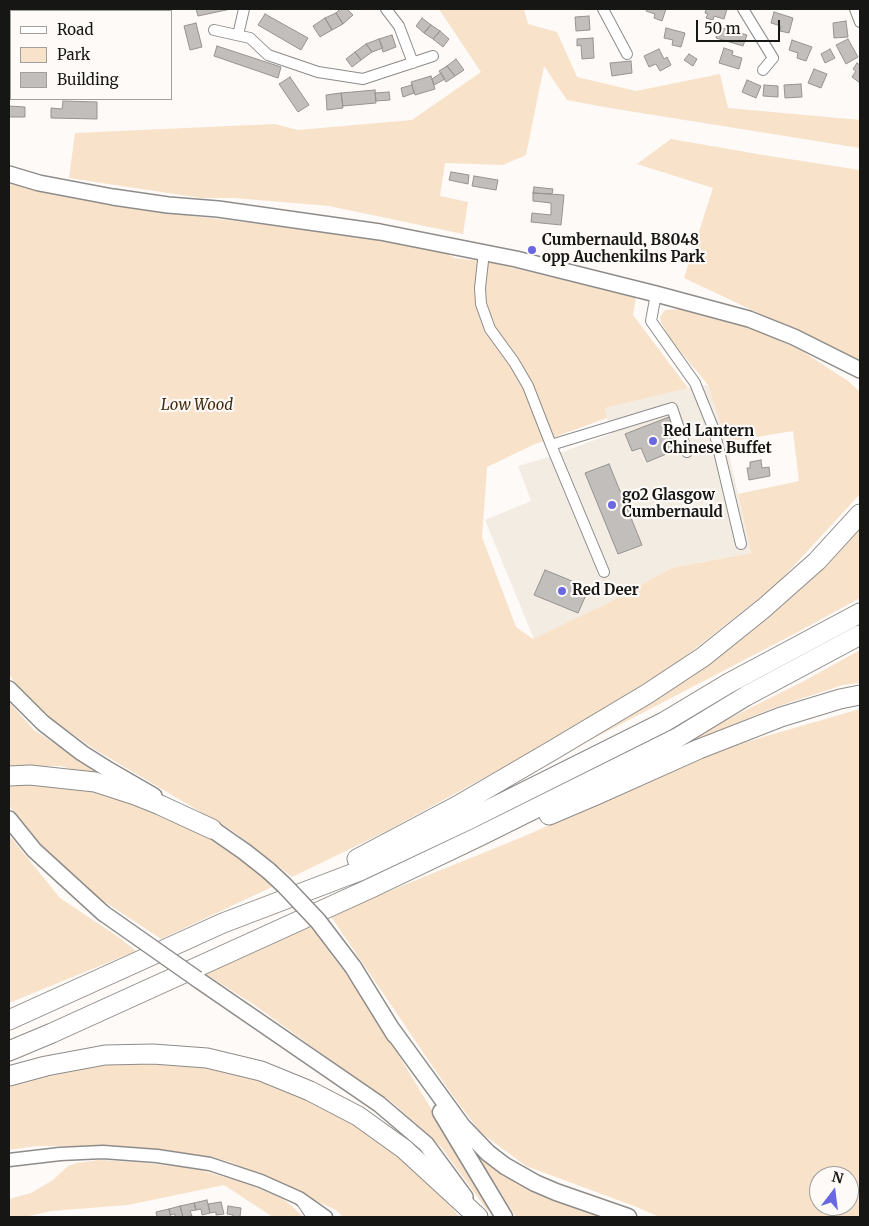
<!DOCTYPE html>
<style>
body{margin:0}
#map{position:relative;width:869px;height:1226px;overflow:hidden;background:#fdfaf7;font-family:Merriweather,serif}
canvas{display:block}
.frame{position:absolute;inset:0;border:10px solid #161615;pointer-events:none}
.legend{position:absolute;left:10px;top:10px;width:162px;height:90px;box-sizing:border-box;background:#fdfaf7;border:1px solid #a19f9d;margin:0;padding:6px 9px;list-style:none;font-size:15px;color:#161615}
.legend li{display:flex;align-items:center;gap:10px;height:25px}
.legend b{width:25px;border:1px solid #a19f9d}
.north{position:absolute;left:809px;top:1166px;width:50px;height:50px;box-sizing:border-box;background:#fdfaf7;border:1px solid #a19f9d;border-radius:50%;rotate:15deg;font-size:14px;font-weight:700;line-height:20px;text-align:center;color:#161615}
.north::after{content:'';display:block;margin:auto;width:18px;height:22px;background:#6967e1;clip-path:polygon(50% 0,100% 100%,50% 72%,0 100%)}
.scale{position:absolute;left:696px;top:20px;width:84px;height:22px;box-sizing:border-box;border:2px solid #161615;border-top:0;padding-left:6px;font-size:15px;line-height:18px;white-space:nowrap;color:#161615;-webkit-text-stroke:4px #fdfaf7;paint-order:stroke}
</style>
<div id="map">
<canvas width="869" height="1226"></canvas>
<div class="frame"></div>
<ul class="legend">
<li><b style="height:6px;background:#fff"></b>Road</li>
<li><b style="height:14px;background:#f8e2ca"></b>Park</li>
<li><b style="height:14px;background:#c1bebb"></b>Building</li>
</ul>
<div class="north">N</div>
<div class="scale">50 m</div>
</div>
<script>
const context = document.querySelector('canvas').getContext('2d');
context.lineJoin = 'round';
function paint(path, color) {
  context.fillStyle = color;
  context.fill(path, 'evenodd');
}
function toPath(rows) {
  const path = new Path2D();
  for (const r of rows) {
    path.moveTo(r[0], r[1]);
    for (let i = 2; i < r.length; i += 2) path.lineTo(r[i], r[i + 1]);
  }
  return path;
}
function stroke(path, color, width, dash) {
  context.strokeStyle = color;
  context.lineWidth = width;
  context.lineCap = dash ? 'butt' : 'round';
  context.setLineDash(dash || []);
  context.stroke(path);
}
function label(font, color, halo, rows, align = 'center') {
  context.font = font + ' Merriweather,serif';
  context.lineWidth = 4.5;
  context.setLineDash([]);
  context.textBaseline = 'middle';
  context.strokeStyle = halo;
  context.fillStyle = color;
  for (const [text, x, y, turn = 0] of rows) {
    context.save();
    context.translate(x, y);
    context.rotate((+turn || 0) * Math.PI / 180);
    context.textAlign = isNaN(turn) ? turn : align;
    if (halo) context.strokeText(text, 0, 0);
    context.fillText(text, 0, 0);
    context.restore();
  }
}
paint(toPath([
 [708,385,728,449,751,553,671,568,610,602,534,639,485,520,531,501,518,466,549,457,611,434,605,408,682,389]
]), '#f3ece3');
paint(toPath([
 [439,9,524,9,528,24,557,32,577,77,636,91,720,74,728,108,860,120,860,148,610,108,567,100,544,66,526,155,503,165,445,163,440,196,468,202,463,234,329,206,234,198,201,198,69,178,75,133,275,124,298,130,412,120,481,72],
 [671,139,763,155,860,170,860,361,684,278,713,188,637,164],
 [9,180,56,194,159,212,387,239,443,252,455,258,488,262,636,297,633,315,688,388,605,408,607,418,535,444,487,467,482,537,516,627,533,639,610,602,671,568,751,553,738,494,799,481,793,431,726,442,708,385,670,339,661,322,660,317,665,310,681,309,741,323,802,351,848,381,860,392,860,494,776,585,678,662,562,735,385,832,292,877,233,831,94,749,35,707,9,675],
 [860,525,860,598,796,633,552,760,665,687],
 [860,650,860,683,843,685,773,708,680,747,678,744,804,681],
 [9,702,34,730,111,780,61,766,9,766],
 [860,709,860,1217,660,1217,634,1206,526,1166,480,1132,448,1089,330,915,525,836,711,752],
 [819,1176,849,1176,849,1206,819,1206],
 [9,784,51,784,111,794,208,835,258,872,272,887,161,939,87,890,32,837,9,805],
 [9,835,60,898,120,938,136,951,9,1003],
 [309,925,364,998,447,1135,492,1208,487,1210,441,1147,393,1103,346,1071,253,1004,201,971],
 [134,1060,224,1068,293,1089,340,1114,410,1164,454,1210,459,1217,343,1217,336,1210,230,1162,211,1157,164,1150,114,1146,36,1146,9,1150,9,1081,23,1076],
 [481,1151,623,1217,516,1217,476,1154],
 [100,1160,134,1162,193,1168,246,1183,283,1199,295,1209,303,1217,273,1217,224,1185,128,1205,51,1211,25,1217,9,1217,9,1199,31,1193,53,1180,68,1166,77,1163]
]), '#f8e2ca');
const building = toPath([
 [196,9,231,9,198,16,196,9],
 [340,9,347,9,353,15,343,24,336,13,340,9],
 [647,9,666,9,662,21,654,18,655,14,646,11,647,9],
 [706,9,727,9,724,19,714,16,713,20,706,18,708,14,705,13,706,9],
 [774,12,793,18,789,33,780,31,781,26,771,23,774,12],
 [336,13,343,24,332,30,325,18,336,13],
 [265,14,308,38,301,50,258,25,265,14],
 [589,16,590,30,576,31,575,17,589,16],
 [325,18,332,30,320,37,313,26,325,18],
 [422,18,431,25,424,33,416,26,422,18],
 [846,21,848,37,834,38,833,23,846,21],
 [196,23,202,47,190,50,184,26,196,23],
 [431,25,440,31,433,39,424,33,431,25],
 [727,25,735,28,734,31,747,35,743,46,716,38,719,27,726,29,727,25],
 [666,28,685,33,681,47,672,45,673,40,664,38,666,28],
 [440,31,449,39,443,47,433,39,440,31],
 [392,35,396,47,383,52,379,39,392,35],
 [593,38,594,58,582,59,581,45,577,46,577,39,593,38],
 [379,39,383,48,372,52,366,44,379,39],
 [848,39,858,57,846,64,836,45,848,39],
 [792,40,812,47,806,61,797,58,798,53,789,50,792,40],
 [366,44,372,52,361,60,355,52,366,44],
 [217,46,281,67,278,78,214,56,217,46],
 [724,48,733,51,732,55,742,58,739,69,719,63,724,48],
 [659,49,664,59,667,57,671,65,660,71,656,64,649,67,644,56,659,49],
 [830,49,835,58,825,63,821,54,830,49],
 [355,52,361,60,352,67,346,59,355,52],
 [689,54,697,59,693,66,684,60,689,54],
 [456,59,464,70,455,76,447,66,456,59],
 [631,61,632,73,612,76,610,63,631,61],
 [857,63,860,65,860,83,852,77,856,71,853,69,857,63],
 [447,66,455,76,446,82,439,71,447,66],
 [814,69,827,74,821,88,808,83,814,69],
 [441,73,445,79,434,85,432,79,441,73],
 [431,76,435,89,415,95,411,82,431,76],
 [290,77,309,105,298,112,279,84,290,77],
 [747,80,761,86,756,98,742,92,747,80],
 [801,84,802,97,785,98,784,85,801,84],
 [412,85,414,93,403,97,401,88,412,85],
 [764,85,778,86,778,97,763,96,764,85],
 [375,90,376,103,343,106,341,93,375,90],
 [389,92,390,100,376,101,375,93,389,92],
 [341,93,343,108,327,110,326,95,341,93],
 [63,101,97,102,97,119,51,118,51,108,62,109,63,101],
 [9,106,25,107,25,117,9,117,9,106],
 [451,172,469,175,468,184,449,180,451,172],
 [474,176,498,180,496,190,472,186,474,176],
 [534,187,553,189,552,194,533,193,534,187],
 [533,193,564,195,561,225,531,222,532,213,551,215,551,203,533,201,533,193],
 [669,417,681,448,647,462,641,448,632,451,625,434,669,417],
 [761,460,762,468,769,467,770,476,749,480,747,468,750,468,750,462,761,460],
 [609,464,642,545,618,554,585,473,609,464],
 [545,570,589,588,578,613,534,595,545,570],
 [207,1200,210,1213,202,1215,201,1209,196,1210,194,1203,207,1200],
 [221,1202,224,1214,216,1215,216,1212,210,1213,208,1204,221,1202],
 [194,1203,196,1210,190,1211,192,1216,183,1217,180,1206,194,1203],
 [180,1206,183,1217,175,1217,175,1214,170,1215,169,1209,180,1206],
 [228,1206,241,1208,240,1217,233,1217,233,1215,227,1214,228,1206],
 [169,1209,171,1217,157,1217,156,1212,169,1209]
]);
paint(building, '#c1bebb');
stroke(building, '#969391', 1);
const minor = toPath([
 [386,9,399,26,413,63],
 [603,9,627,54],
 [743,9,773,58,763,70],
 [855,9,860,22],
 [214,30,250,38,268,55,318,72,363,79,433,56],
 [238,35,244,9],
 [484,252,480,288,481,304,490,329,514,362,528,386,551,445,604,572],
 [656,294,651,321,695,383,714,430,741,544],
 [551,445,672,408,687,452],
 [302,1202,312,1217]
]);
const tertiary = toPath([
 [9,1160,60,1154,103,1152,157,1156,210,1164,261,1181,299,1198,326,1217]
]);
const secondary = toPath([
 [9,174,39,183,113,197,168,205,218,209,380,232,516,259,656,294,749,319,794,337,860,370],
 [9,689,43,723,82,753,109,770,154,796],
 [9,819,34,850,103,913],
 [197,979,379,1104,426,1144,465,1197]
]);
const primary = toPath([
 [212,829,245,852,269,871],
 [353,967,395,1035],
 [390,1027,462,1126,488,1153,505,1166,535,1183,556,1192,628,1217],
 [441,1112,504,1217]
]);
const motorway = toPath([
 [9,776,30,775,95,782,135,795,160,805,212,829],
 [549,815,596,795,699,749,781,717,840,699,860,695],
 [357,859,457,806,553,750,647,694,703,657,764,608,817,561,860,514],
 [9,1020,223,923,362,870,466,821,664,722,729,683,860,613],
 [9,1051,52,1033,226,954,371,888,478,837,677,738,746,696,860,635],
 [9,1076,46,1066,105,1055,153,1054,207,1058,261,1071,310,1091,358,1116,404,1149,478,1217]
]);
stroke(minor, '#8e8c8a', 12);
stroke(tertiary, '#8e8c8a', 15);
stroke(secondary, '#8e8c8a', 18);
stroke(primary, '#8e8c8a', 19);
stroke(motorway, '#8e8c8a', 21);
stroke(minor, '#fff', 10);
stroke(tertiary, '#fff', 12);
stroke(secondary, '#fff', 15);
stroke(primary, '#fff', 16);
stroke(motorway, '#fff', 19);
const secondaryBridge = toPath([
 [103,913,197,979]
]);
const primaryBridge = toPath([
 [269,871,284,885,318,921,353,967]
]);
stroke(secondaryBridge, '#8e8c8a', 18, []);
stroke(primaryBridge, '#8e8c8a', 19, []);
stroke(secondaryBridge, '#fff', 15);
stroke(primaryBridge, '#fff', 16);
for (const [x, y, r, color] of [
 [532,250,5,"#6967e1"],
 [653,441,5,"#6967e1"],
 [612,505,5,"#6967e1"],
 [562,591,5,"#6967e1"]
]) {
  const dot = new Path2D();
  dot.arc(x, y, r, 0, 2 * Math.PI);
  context.fillStyle = color;
  context.fill(dot);
  stroke(dot, '#fdfaf7', 2);
}
label('bold 15px', '#161615', '#fdfaf7', [
 ["Cumbernauld, B8048",542,241],
 ["opp Auchenkilns Park",542,258],
 ["Red Lantern",663,432],
 ["Chinese Buffet",663,449],
 ["go2 Glasgow",622,496],
 ["Cumbernauld",622,513],
 ["Red Deer",572,591]
], 'left');
label('italic 15px', '#442d0f', '#fdfaf7', [
 ["Low Wood",197,406]
]);
</script>
